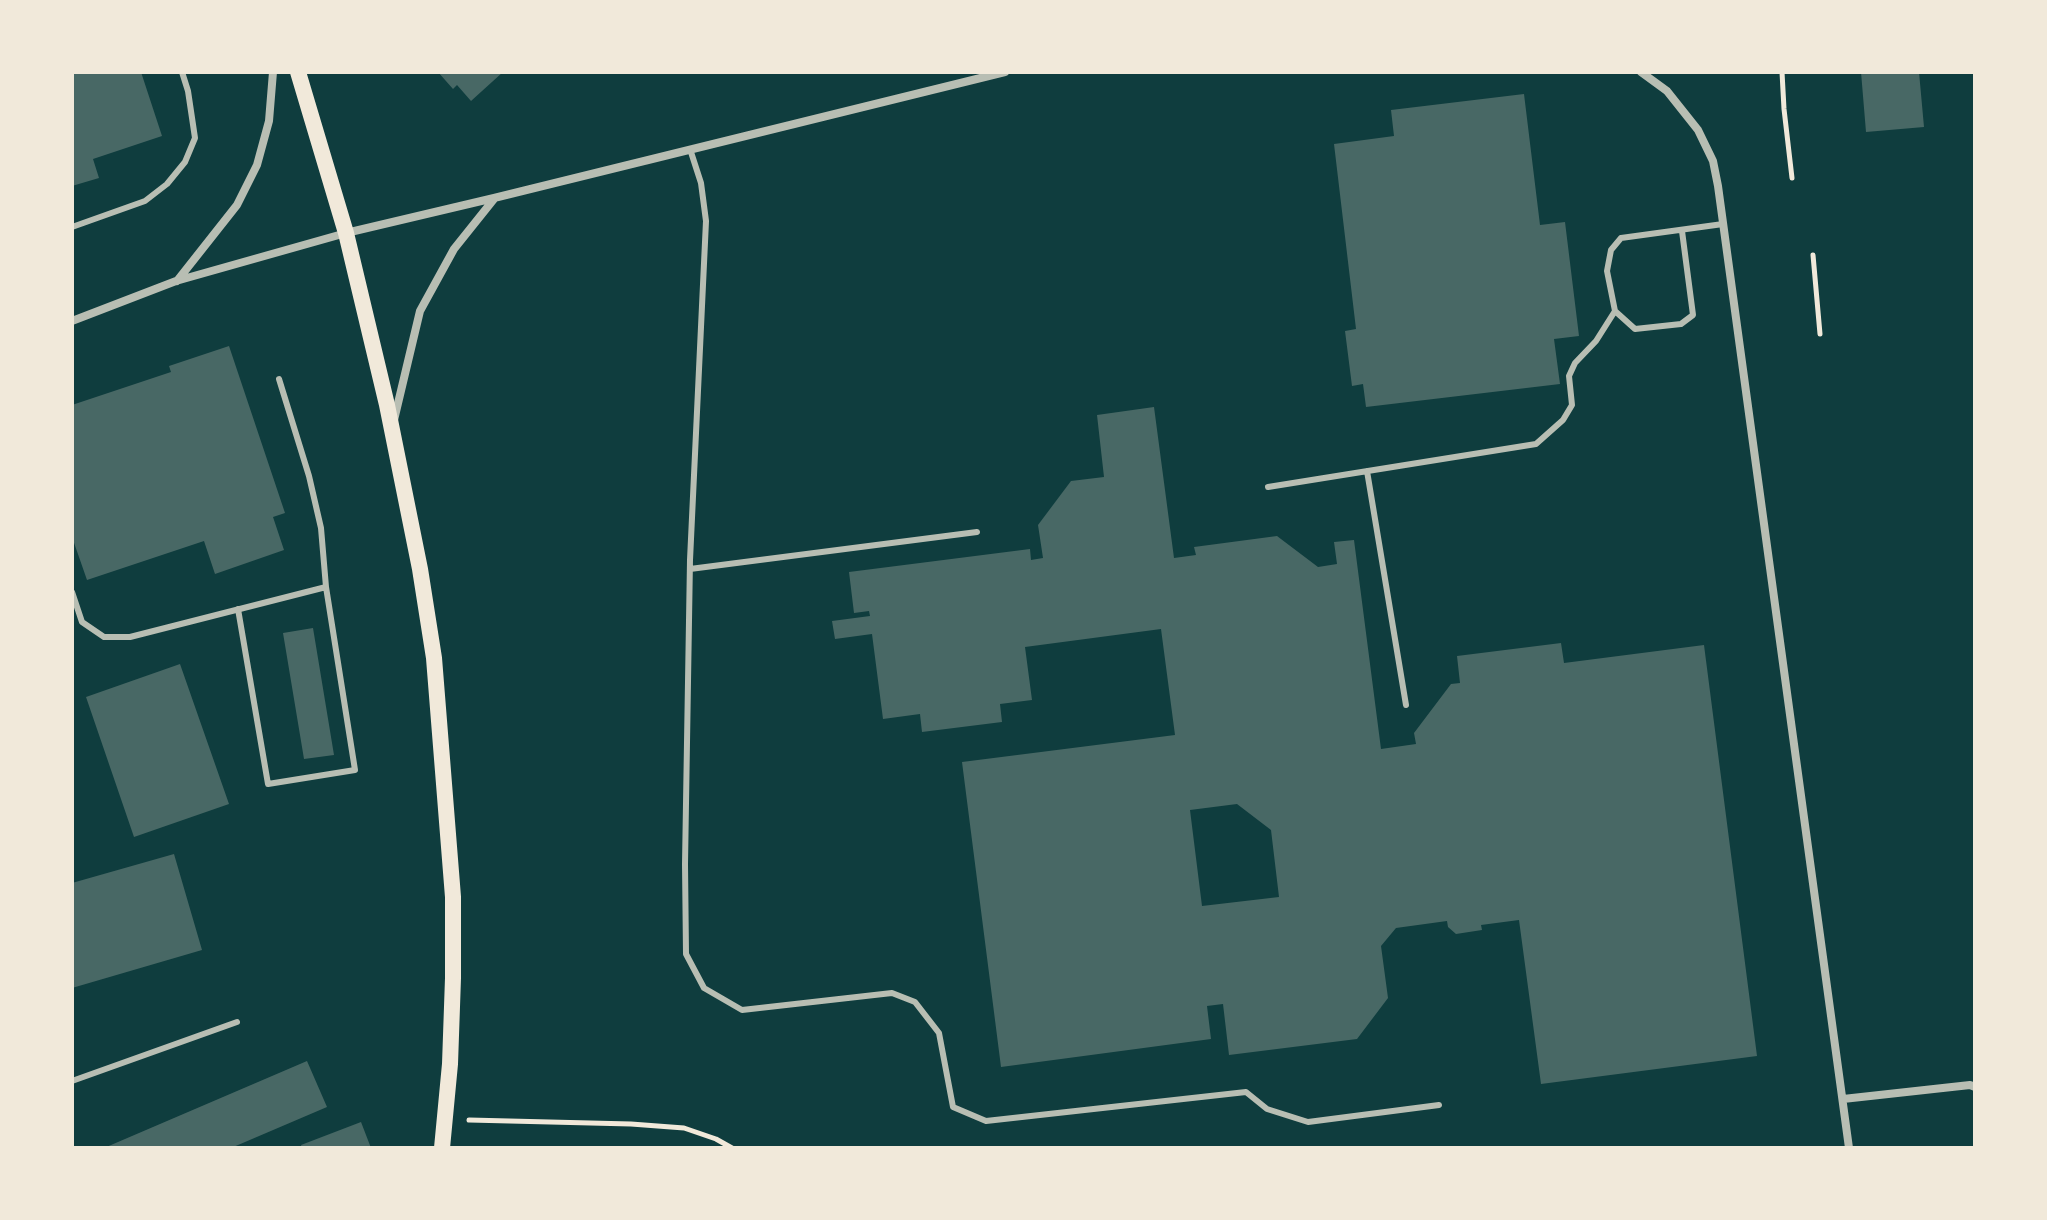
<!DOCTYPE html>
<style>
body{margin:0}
#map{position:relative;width:2047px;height:1220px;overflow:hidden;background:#0f3d3e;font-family:"Noto Sans",sans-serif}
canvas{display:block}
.frame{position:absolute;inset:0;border:74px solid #f1e9da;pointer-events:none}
</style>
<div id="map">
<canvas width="2047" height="1220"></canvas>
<div class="frame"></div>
</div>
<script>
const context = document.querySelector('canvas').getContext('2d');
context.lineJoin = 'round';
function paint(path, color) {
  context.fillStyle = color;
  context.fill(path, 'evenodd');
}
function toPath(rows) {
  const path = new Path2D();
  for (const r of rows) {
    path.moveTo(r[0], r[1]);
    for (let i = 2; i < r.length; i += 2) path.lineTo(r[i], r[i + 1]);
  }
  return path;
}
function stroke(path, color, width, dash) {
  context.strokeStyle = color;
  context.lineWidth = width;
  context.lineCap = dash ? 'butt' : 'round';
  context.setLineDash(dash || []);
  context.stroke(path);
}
paint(toPath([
 [72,72,141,72,162,136,93,159,99,178,72,186],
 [438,72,503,72,471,101,457,85,453,89],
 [1861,72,1919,72,1924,127,1866,132],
 [1524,94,1540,225,1565,222,1579,336,1554,339,1560,384,1366,407,1363,384,1352,386,1345,331,1356,329,1334,144,1394,136,1391,110],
 [229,346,285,513,273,517,284,550,215,574,204,541,87,580,72,537,72,405,171,372,169,366],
 [1154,407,1174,558,1196,555,1194,547,1277,536,1318,567,1337,564,1334,542,1354,540,1381,749,1416,744,1414,733,1451,684,1460,683,1457,656,1561,643,1564,663,1704,645,1757,1056,1541,1084,1519,920,1481,925,1482,930,1456,934,1448,927,1447,921,1396,928,1381,946,1388,998,1357,1039,1229,1055,1223,1004,1207,1006,1211,1039,1001,1067,962,762,1175,735,1161,629,1025,647,1032,700,1000,704,1002,722,922,732,920,714,883,719,872,634,835,639,832,621,870,616,869,611,854,613,849,572,1030,549,1031,560,1043,558,1038,525,1071,481,1104,477,1097,415],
 [1237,804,1271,830,1279,897,1202,906,1190,810],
 [313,628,334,755,304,759,283,633],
 [180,664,229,804,134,837,86,697],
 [174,854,202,950,72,988,72,883],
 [307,1061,327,1107,231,1148,104,1148],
 [361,1122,371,1148,302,1148,301,1145]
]), '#486865');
stroke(toPath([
 [1782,72,1784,109,1792,178],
 [1813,255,1820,334],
 [469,1120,631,1124,684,1128,716,1139,732,1148]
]), '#f1e9da', 5);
stroke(toPath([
 [690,149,701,183,706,221,690,560,685,864,686,954,704,988,742,1010,892,993,915,1002,939,1033,953,1107,986,1121,1246,1092,1267,1109,1308,1122,1439,1105],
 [72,227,145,201,167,184,185,162,195,138,188,91,182,72],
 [1682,231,1693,315,1681,324,1635,329,1615,311,1607,271,1611,250,1621,238,1723,224],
 [1367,471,1406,705],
 [1268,487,1536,444,1563,420,1572,405,1569,376,1575,363,1596,341,1615,311],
 [690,569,977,532],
 [72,592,82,622,104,637,130,637,326,587,321,528,309,476,279,379],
 [238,609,268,784,355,770,326,587],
 [72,1081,237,1022]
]), '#b8beb3', 6);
stroke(toPath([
 [1641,72,1667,91,1698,130,1713,161,1718,186,1849,1148],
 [177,281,237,205,257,165,269,121,273,72],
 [72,321,176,281,346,233,494,198,1005,72],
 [394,420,420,311,454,249,494,199],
 [1843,1099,1970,1085,1975,1087]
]), '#b8beb3', 8);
stroke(toPath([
 [298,72,346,233,387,405,420,569,434,658,453,897,453,978,450,1064,442,1148]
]), '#f1e9da', 16);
</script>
